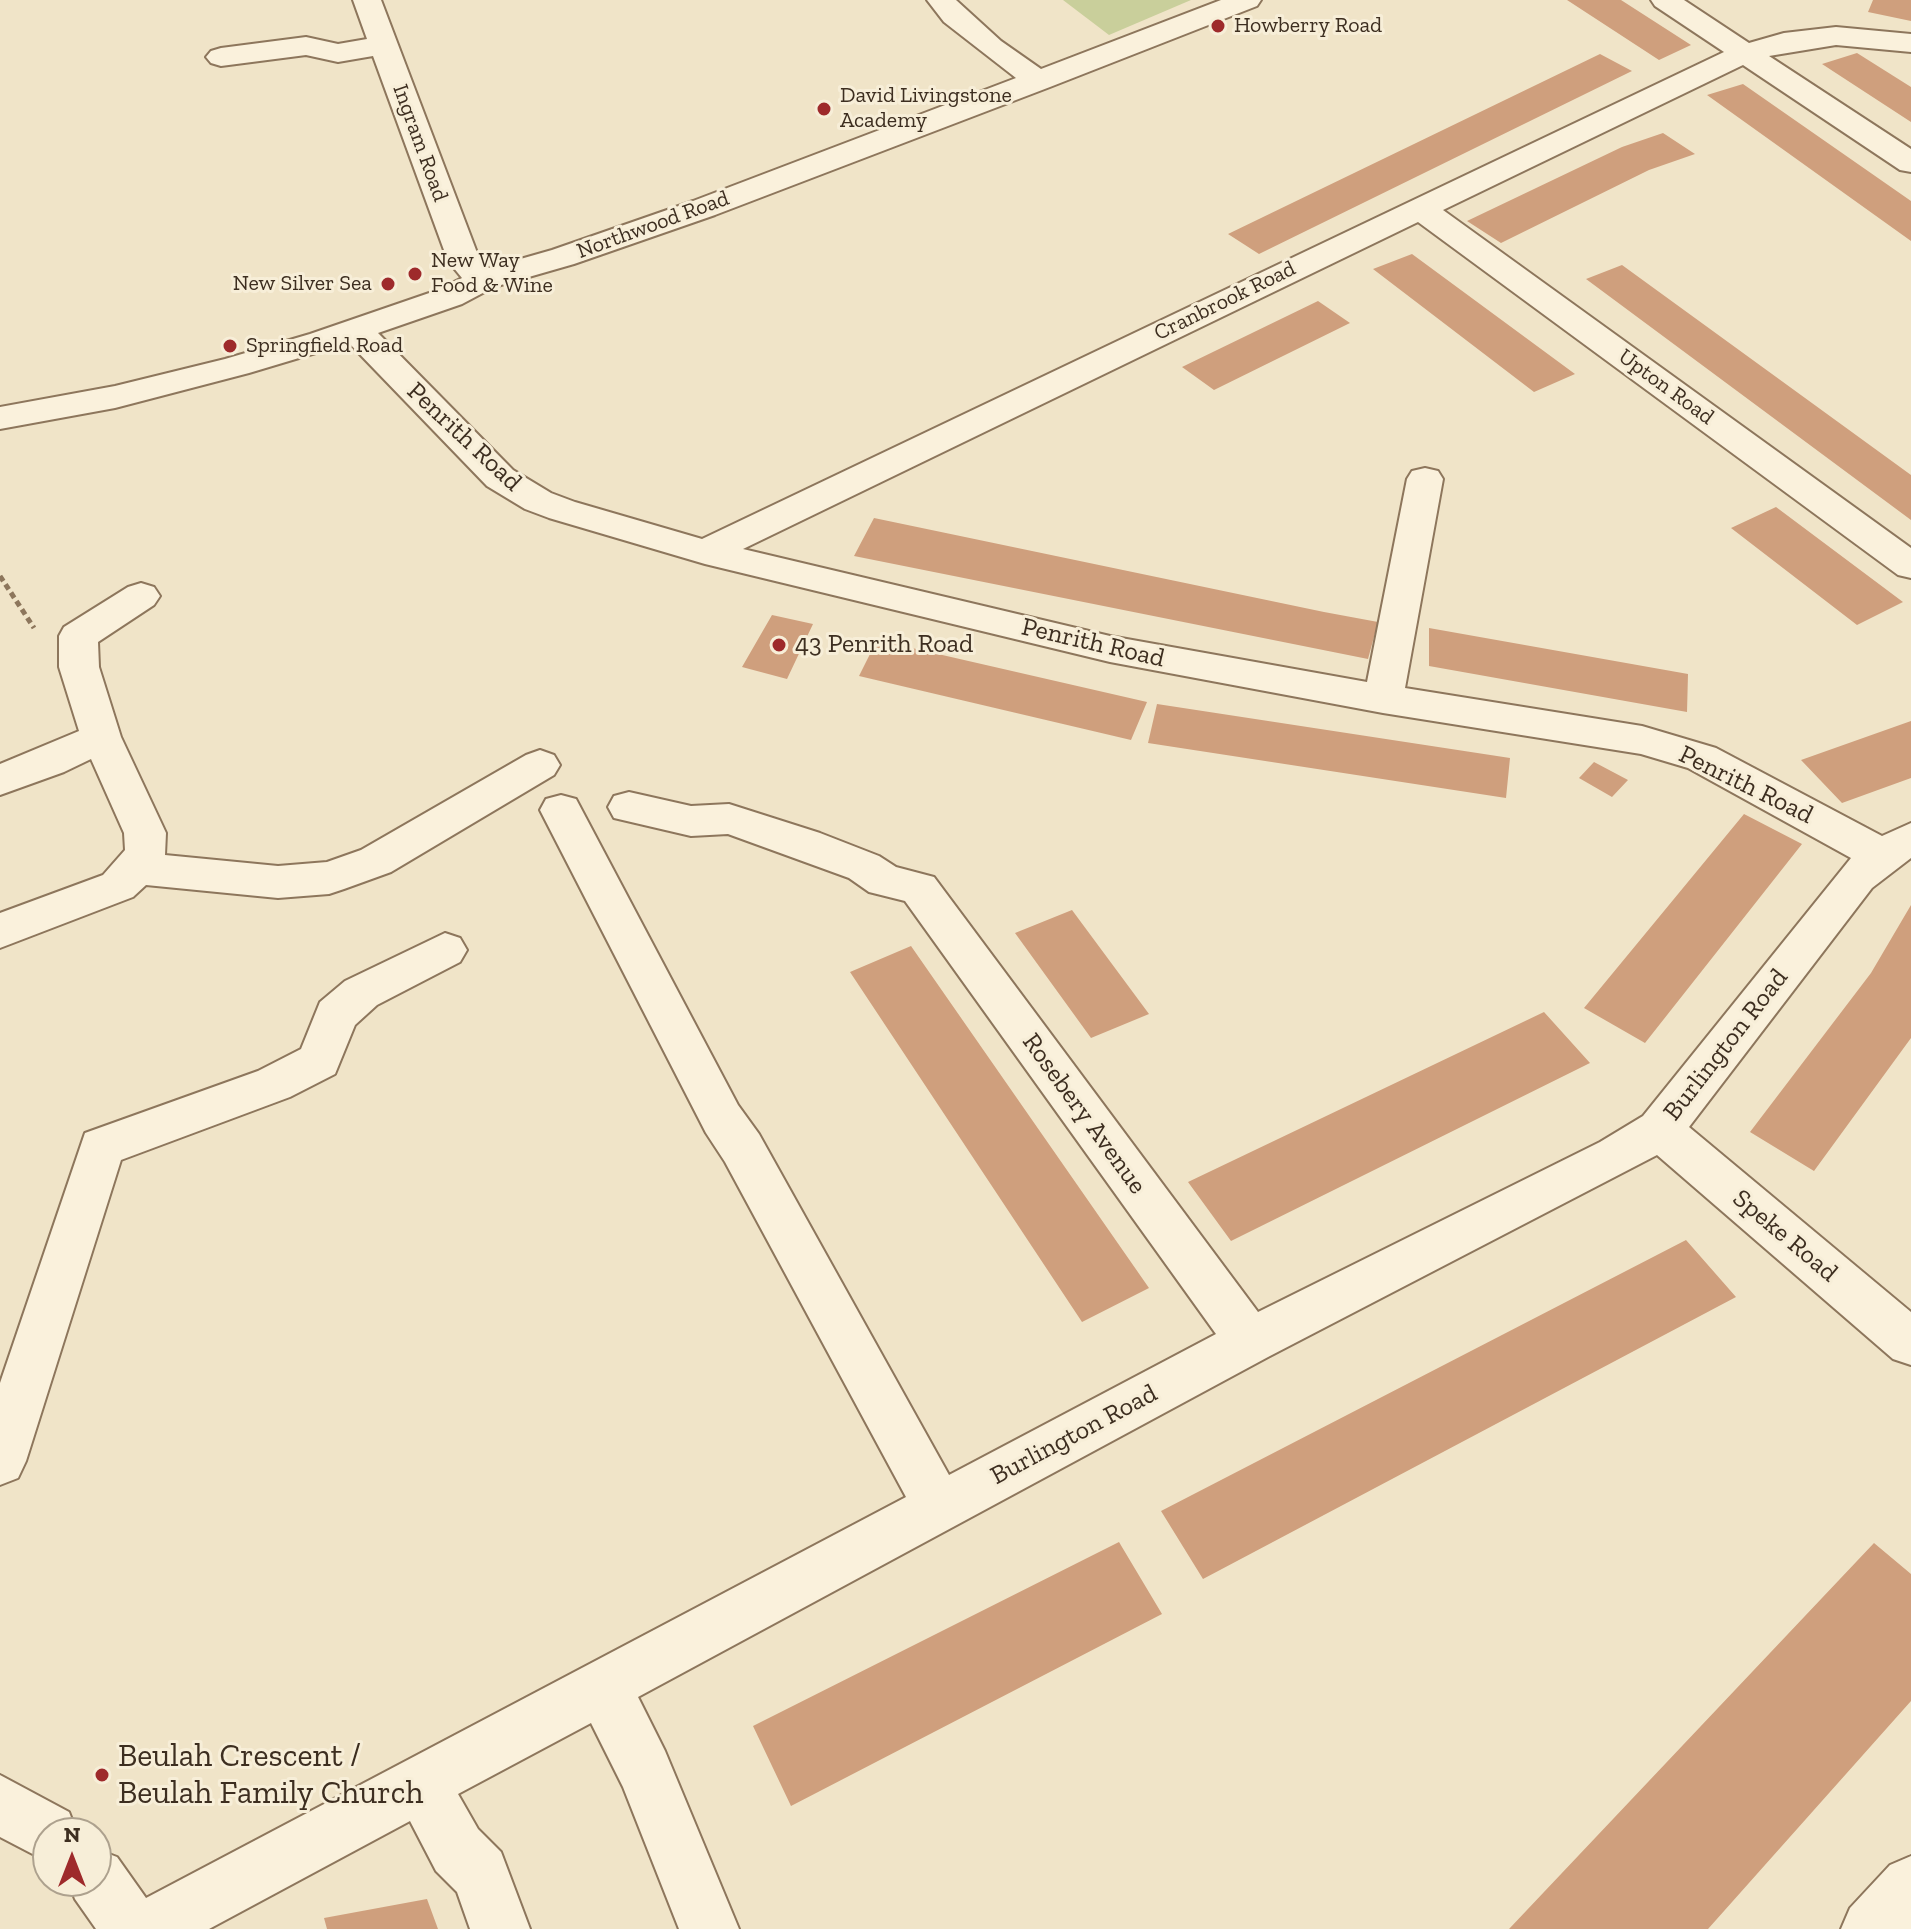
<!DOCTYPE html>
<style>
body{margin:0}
#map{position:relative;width:1911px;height:1929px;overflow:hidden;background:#f0e4c8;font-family:"Zilla Slab",serif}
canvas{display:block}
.north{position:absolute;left:32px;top:1817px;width:80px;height:80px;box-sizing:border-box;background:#f7eed8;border:2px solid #ada18e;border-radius:50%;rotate:0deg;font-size:22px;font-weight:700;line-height:32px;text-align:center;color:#3d2e20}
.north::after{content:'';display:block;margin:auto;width:28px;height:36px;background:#9e2a2b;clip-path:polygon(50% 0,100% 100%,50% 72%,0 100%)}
</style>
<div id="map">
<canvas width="1911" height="1929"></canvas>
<div class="north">N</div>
</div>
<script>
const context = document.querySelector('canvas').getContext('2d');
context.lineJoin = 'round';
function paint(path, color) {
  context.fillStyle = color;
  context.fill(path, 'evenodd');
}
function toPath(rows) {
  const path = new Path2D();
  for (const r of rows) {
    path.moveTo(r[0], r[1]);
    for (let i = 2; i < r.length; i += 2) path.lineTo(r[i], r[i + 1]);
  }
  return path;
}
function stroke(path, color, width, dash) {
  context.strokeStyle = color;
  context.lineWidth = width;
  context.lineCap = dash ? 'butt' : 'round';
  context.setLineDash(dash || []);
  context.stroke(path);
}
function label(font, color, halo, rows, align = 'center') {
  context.font = font + ' "Zilla Slab",serif';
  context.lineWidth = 6;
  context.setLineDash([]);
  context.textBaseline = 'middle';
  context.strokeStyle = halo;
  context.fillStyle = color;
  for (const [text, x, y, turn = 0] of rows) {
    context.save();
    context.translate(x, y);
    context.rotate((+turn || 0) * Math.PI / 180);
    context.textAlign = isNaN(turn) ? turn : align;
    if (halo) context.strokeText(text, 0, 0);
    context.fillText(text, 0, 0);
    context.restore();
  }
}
paint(toPath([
 [1063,0,1191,0,1109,35]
]), '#c9cf9b');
paint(toPath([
 [1567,0,1621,0,1691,45,1659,60],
 [1873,0,1911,0,1911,21,1868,12],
 [1857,53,1911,87,1911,122,1822,64],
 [1600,54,1632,71,1259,254,1228,234],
 [1743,84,1911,201,1911,241,1707,95],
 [1663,133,1695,154,1649,170,1501,243,1467,221,1622,147],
 [1412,254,1575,374,1534,392,1373,269],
 [1622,265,1911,475,1911,520,1586,279],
 [1318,301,1350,323,1214,390,1182,367],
 [1776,507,1903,602,1857,625,1731,528],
 [874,518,1324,612,1378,622,1368,659,854,556],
 [772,615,813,624,787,679,742,667],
 [1429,628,1688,674,1687,712,1429,666],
 [877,640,1147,702,1131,740,859,676],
 [1157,704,1510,758,1506,798,1148,743],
 [1911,721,1911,778,1842,803,1801,760],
 [1594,762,1628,780,1612,797,1579,778],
 [1744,814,1802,844,1645,1043,1584,1008],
 [1911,905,1911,1038,1814,1171,1750,1132,1871,973],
 [1072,910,1149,1014,1091,1038,1015,933],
 [911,946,1149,1288,1082,1322,850,972],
 [1544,1012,1590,1063,1231,1241,1188,1182],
 [1686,1240,1736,1297,1203,1579,1161,1511],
 [1119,1542,1162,1614,791,1806,753,1726],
 [1874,1543,1911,1574,1911,1701,1708,1929,1509,1929],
 [427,1899,438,1929,327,1929,324,1918]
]), '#cf9f7d');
const minor = toPath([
 [353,0,381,0,479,258,489,268,552,250,693,201,1016,78,944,22,927,0,956,0,1001,41,1041,69,1221,0,1261,0,1257,6,1050,87,715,215,574,264,494,287,462,304,378,333,513,470,551,493,575,502,702,539,1724,52,1655,6,1651,0,1684,0,1749,43,1784,33,1836,27,1911,34,1911,52,1836,45,1769,56,1911,149,1911,172,1900,170,1743,65,1443,210,1911,548,1911,578,1898,575,1418,222,743,549,1110,636,1367,682,1407,479,1412,471,1425,468,1438,471,1443,479,1405,688,1642,726,1716,748,1882,836,1911,823,1911,858,1872,888,1689,1127,1911,1312,1911,1365,1893,1359,1657,1155,1268,1357,638,1697,665,1751,739,1929,679,1929,623,1787,591,1723,458,1794,478,1829,501,1852,530,1929,470,1929,457,1892,436,1871,410,1821,209,1929,96,1929,75,1899,68,1881,96,1881,96,1849,117,1857,146,1898,906,1497,725,1162,706,1133,540,810,546,799,561,795,576,799,738,1105,759,1134,949,1475,1216,1334,905,901,869,892,849,878,728,834,691,836,614,818,608,807,614,796,629,792,691,806,729,804,820,833,879,856,896,867,934,877,1258,1312,1600,1142,1643,1116,1851,858,1688,768,1641,754,1383,713,1110,662,705,564,549,518,525,509,487,486,349,343,249,373,115,408,0,429,0,407,115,386,225,359,310,334,438,290,462,278,448,261,373,56,338,62,306,55,221,66,211,63,206,57,211,51,221,48,306,37,338,44,367,39,353,0],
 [141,583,154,587,160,596,154,605,98,642,99,667,121,737,166,833,165,855,278,866,327,862,361,850,526,755,540,750,554,755,560,765,554,775,391,872,344,889,329,894,278,898,146,885,133,897,0,948,0,913,103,875,125,850,124,833,91,759,64,772,0,795,0,764,79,731,59,667,59,636,64,627,128,587,141,583],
 [445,933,460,938,467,950,460,962,377,1005,355,1025,335,1074,290,1097,121,1160,26,1461,18,1478,0,1485,0,1383,85,1133,258,1071,301,1049,320,1002,345,981,445,933],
 [0,1775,69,1812,77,1833,48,1833,48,1862,0,1837,0,1775],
 [1911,1856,1911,1929,1841,1929,1850,1908,1890,1865,1911,1856]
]);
stroke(minor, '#8d765c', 4);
stroke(toPath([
 [0,576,34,628]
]), '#8d765c', 5, [6, 4]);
paint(minor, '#faf1dc');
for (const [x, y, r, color] of [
 [1218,26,8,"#9e2a2b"],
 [824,109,8,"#9e2a2b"],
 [415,274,8,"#9e2a2b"],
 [388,284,8,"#9e2a2b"],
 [230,346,8,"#9e2a2b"],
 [779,645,8,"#9e2a2b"],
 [102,1775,8,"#9e2a2b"]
]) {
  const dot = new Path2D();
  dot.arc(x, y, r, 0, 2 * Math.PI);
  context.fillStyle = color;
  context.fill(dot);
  stroke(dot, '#f7eed8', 3);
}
label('22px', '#3d2e20', '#f7eed8', [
 ["Howberry Road",1234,26],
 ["David Livingstone",840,96],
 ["Academy",840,121],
 ["New Way",431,261],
 ["Food & Wine",431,286],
 ["New Silver Sea",372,284,"right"],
 ["Springfield Road",246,346]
], 'left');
label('22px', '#3d2e20', '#f7eed8', [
 ["Ingram Road",420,143,70],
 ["Northwood Road",653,225,-20],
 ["Cranbrook Road",1225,301,-26],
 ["Upton Road",1666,387,36]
]);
label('26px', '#3d2e20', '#f7eed8', [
 ["Penrith Road",464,437,43],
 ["Penrith Road",1093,643,13],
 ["Penrith Road",1746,785,26],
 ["Burlington Road",1726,1045,-52],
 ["Rosebery Avenue",1084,1114,54],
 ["Speke Road",1785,1236,40],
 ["Burlington Road",1074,1435,-28]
]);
label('26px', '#3d2e20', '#f7eed8', [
 ["43 Penrith Road",795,645]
], 'left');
label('32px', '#3d2e20', '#f7eed8', [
 ["Beulah Crescent /",118,1757],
 ["Beulah Family Church",118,1794]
], 'left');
</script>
